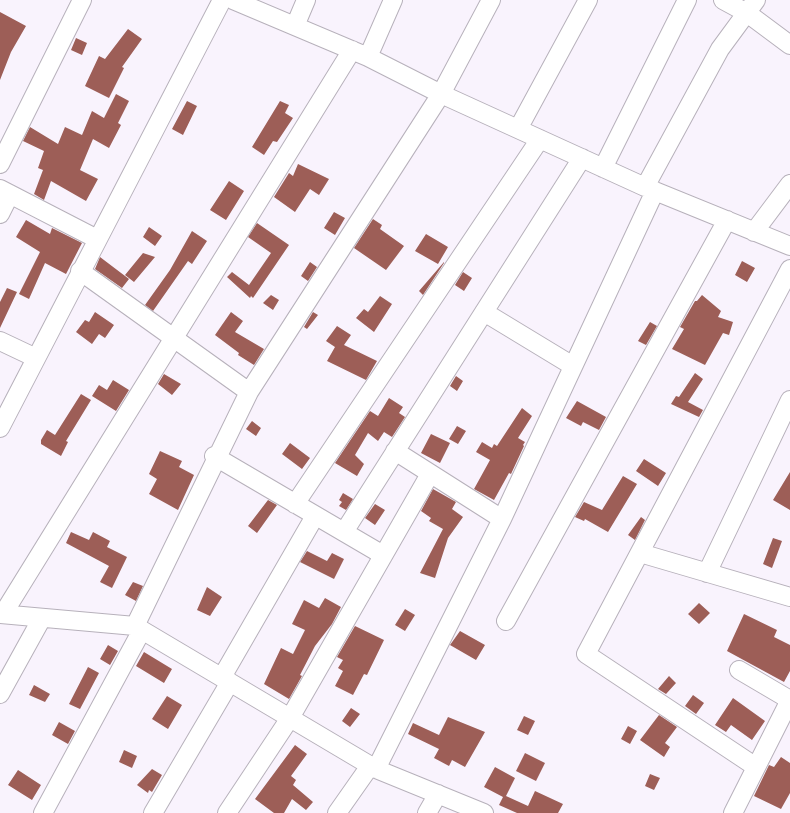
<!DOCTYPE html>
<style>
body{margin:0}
canvas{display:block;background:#f9f3fd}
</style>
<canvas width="790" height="813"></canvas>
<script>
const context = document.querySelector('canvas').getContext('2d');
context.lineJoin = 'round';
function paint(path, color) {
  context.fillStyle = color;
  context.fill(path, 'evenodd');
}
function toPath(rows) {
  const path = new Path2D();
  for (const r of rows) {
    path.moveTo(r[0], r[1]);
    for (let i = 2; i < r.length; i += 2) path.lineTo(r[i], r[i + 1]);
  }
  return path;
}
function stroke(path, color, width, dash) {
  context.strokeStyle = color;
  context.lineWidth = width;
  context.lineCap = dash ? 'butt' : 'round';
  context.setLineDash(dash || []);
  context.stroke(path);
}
paint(toPath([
 [0,12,26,26,11,52,0,80],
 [128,29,142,39,122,67,124,68,109,98,85,86,99,56,105,59],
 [76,38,87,43,82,55,71,50],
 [116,94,129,101,118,123,121,125,109,148,93,139,80,170,98,179,86,201,51,181,44,200,34,194,43,170,38,168,44,151,23,141,30,127,58,144,65,127,82,135,92,111,104,118],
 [187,101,197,106,183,135,172,129],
 [280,101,289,105,285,113,293,118,277,142,273,141,264,155,252,147],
 [298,164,329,179,319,195,310,189,295,212,274,197,289,173,293,176],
 [229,181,244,191,226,220,210,210],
 [334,212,345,218,335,235,324,228],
 [373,219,382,225,380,229,404,246,386,270,354,248],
 [26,220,50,234,52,228,82,243,66,274,45,263,29,299,19,294,40,252,16,237],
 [257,223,289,245,253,298,251,296,250,298,227,277,232,272,249,285,271,253,248,237],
 [149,227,162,236,155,246,143,237],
 [192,231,207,241,192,264,188,261,153,311,145,305,170,270],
 [426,234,448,247,438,264,415,251],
 [143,253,155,257,134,282,125,275],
 [100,257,129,279,122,288,95,269],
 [742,261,755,268,747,282,735,275],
 [310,262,317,267,308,281,301,276],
 [444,262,444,263,423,295,419,291],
 [463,272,472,278,464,291,455,285],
 [7,288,17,292,0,328,0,302],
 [271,295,279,300,273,310,263,303],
 [702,295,721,311,718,317,733,322,729,335,723,333,705,365,672,349,684,329,680,327,695,301,697,301],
 [380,296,392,304,374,332,356,318,364,309,368,312],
 [95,312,114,325,105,338,99,334,92,344,76,332,85,320,89,322],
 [231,312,243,321,235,332,264,349,254,365,238,355,239,353,215,335],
 [313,312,318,315,307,329,304,327],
 [650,322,657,326,646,345,638,341],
 [337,326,351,335,344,345,377,361,366,380,327,361,335,347,326,341],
 [695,373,703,379,688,402,703,410,699,417,671,404,676,396,679,397],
 [164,374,181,384,172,395,158,384],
 [456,376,463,381,457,391,450,386],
 [113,380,129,390,116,411,92,396,99,385,107,390],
 [81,394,91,400,66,441,68,442,61,456,41,444,41,440,47,430,55,435],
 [389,398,403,407,399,413,405,417,392,437,384,432,378,441,368,433,355,455,364,464,357,476,335,463,370,411,378,416],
 [577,401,606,417,599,430,583,422,581,426,566,418],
 [522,408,532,416,518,438,525,442,523,445,524,446,511,474,509,473,494,500,474,489,490,460,476,452,482,442,492,448,494,444,497,446],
 [252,421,261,428,256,436,246,429],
 [457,426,466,431,458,444,449,439],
 [431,434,450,443,440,463,421,453],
 [290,443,310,458,302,469,282,454],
 [160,451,182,461,179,467,194,475,178,510,149,494,157,479,149,474],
 [644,459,666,473,658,486,636,471],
 [790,472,790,510,773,500],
 [623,476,637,484,608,532,585,519,584,521,575,517,584,502,602,510],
 [433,489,456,502,452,509,463,517,448,538,435,578,420,573,443,529,429,521,431,518,421,511],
 [343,493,353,499,346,510,339,506,342,502,339,500],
 [268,500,277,505,257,533,248,526],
 [375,504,385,510,375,525,365,518],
 [641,517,645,520,635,540,628,535],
 [71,532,89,540,93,532,110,541,107,547,127,557,112,588,100,582,109,566,66,543],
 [773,538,782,541,772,568,763,564],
 [307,551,327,561,332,553,344,559,334,579,300,562],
 [133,582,143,586,136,601,125,595],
 [207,587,222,597,210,616,197,610],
 [325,598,341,607,332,624,315,646,300,675,302,676,289,699,264,684,281,648,293,654,305,630,292,624,304,600,319,608],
 [699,603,710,613,699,624,688,614],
 [405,609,415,615,405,631,395,625],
 [744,614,777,630,774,637,790,645,790,671,784,682,727,651],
 [355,626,384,640,367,675,364,674,353,695,335,686,343,671,338,668,343,660,337,657],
 [460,631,485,645,476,660,450,645],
 [108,645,118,651,110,665,100,659],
 [144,652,172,669,164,683,136,666],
 [88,667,99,673,80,709,69,704],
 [669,676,676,683,666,694,658,689],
 [34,685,50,694,45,702,29,695],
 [693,695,704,703,696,714,685,706],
 [167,696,182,705,168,729,152,719],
 [733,698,765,721,752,740,731,725,726,732,715,725],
 [351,708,360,714,350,727,342,721],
 [659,715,677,727,665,743,670,747,664,757,640,740],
 [524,716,535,721,528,735,517,730],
 [448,717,485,732,465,767,452,760,449,766,434,758,439,749,408,734,413,723,439,735],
 [59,722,75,731,68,744,52,735],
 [628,726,637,731,630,744,621,739],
 [295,745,307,754,291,776,296,780,293,785,313,802,306,810,292,799,284,813,274,813,255,799],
 [124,750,137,756,132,768,119,762],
 [525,753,545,763,536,781,516,771],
 [781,757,790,763,790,793,781,809,754,796,769,765,774,767],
 [495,767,515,778,506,796,528,806,535,791,563,804,558,813,517,813,499,805,503,797,484,787],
 [152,769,162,775,152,792,149,790,148,793,137,785],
 [18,770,41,785,32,800,8,785],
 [650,774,660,778,654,790,645,786]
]), '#9d5e57');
const minor = toPath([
 [233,0,368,57,441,94,645,187,790,246],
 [723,0,747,13,790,45],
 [295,26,306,0],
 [368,57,393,0],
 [518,129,588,0],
 [0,164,82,0],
 [603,168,687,0],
 [645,187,720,49,756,0],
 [0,189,97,239],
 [0,214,10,194],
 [754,232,790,184],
 [80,271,249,392],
 [484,312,573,366],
 [0,341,36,358],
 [0,428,222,0],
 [395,451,502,519],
 [214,456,383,555],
 [295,504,540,139],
 [344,532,582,158],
 [640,553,790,597],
 [707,573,790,400],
 [0,614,135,626,376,769,502,519,655,191],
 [3,614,352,50],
 [506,621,727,220],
 [135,626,249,392,441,94,491,0],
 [739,670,790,700],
 [222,677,315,516],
 [0,694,42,618],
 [756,767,586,654,790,269],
 [376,769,484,813],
 [43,813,142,630],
 [153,813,230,682],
 [227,813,290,718,430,474],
 [337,813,370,766],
 [427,813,438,794],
 [733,813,790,700]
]);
stroke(minor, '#b7b1bb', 20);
stroke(minor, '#fff', 18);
</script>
